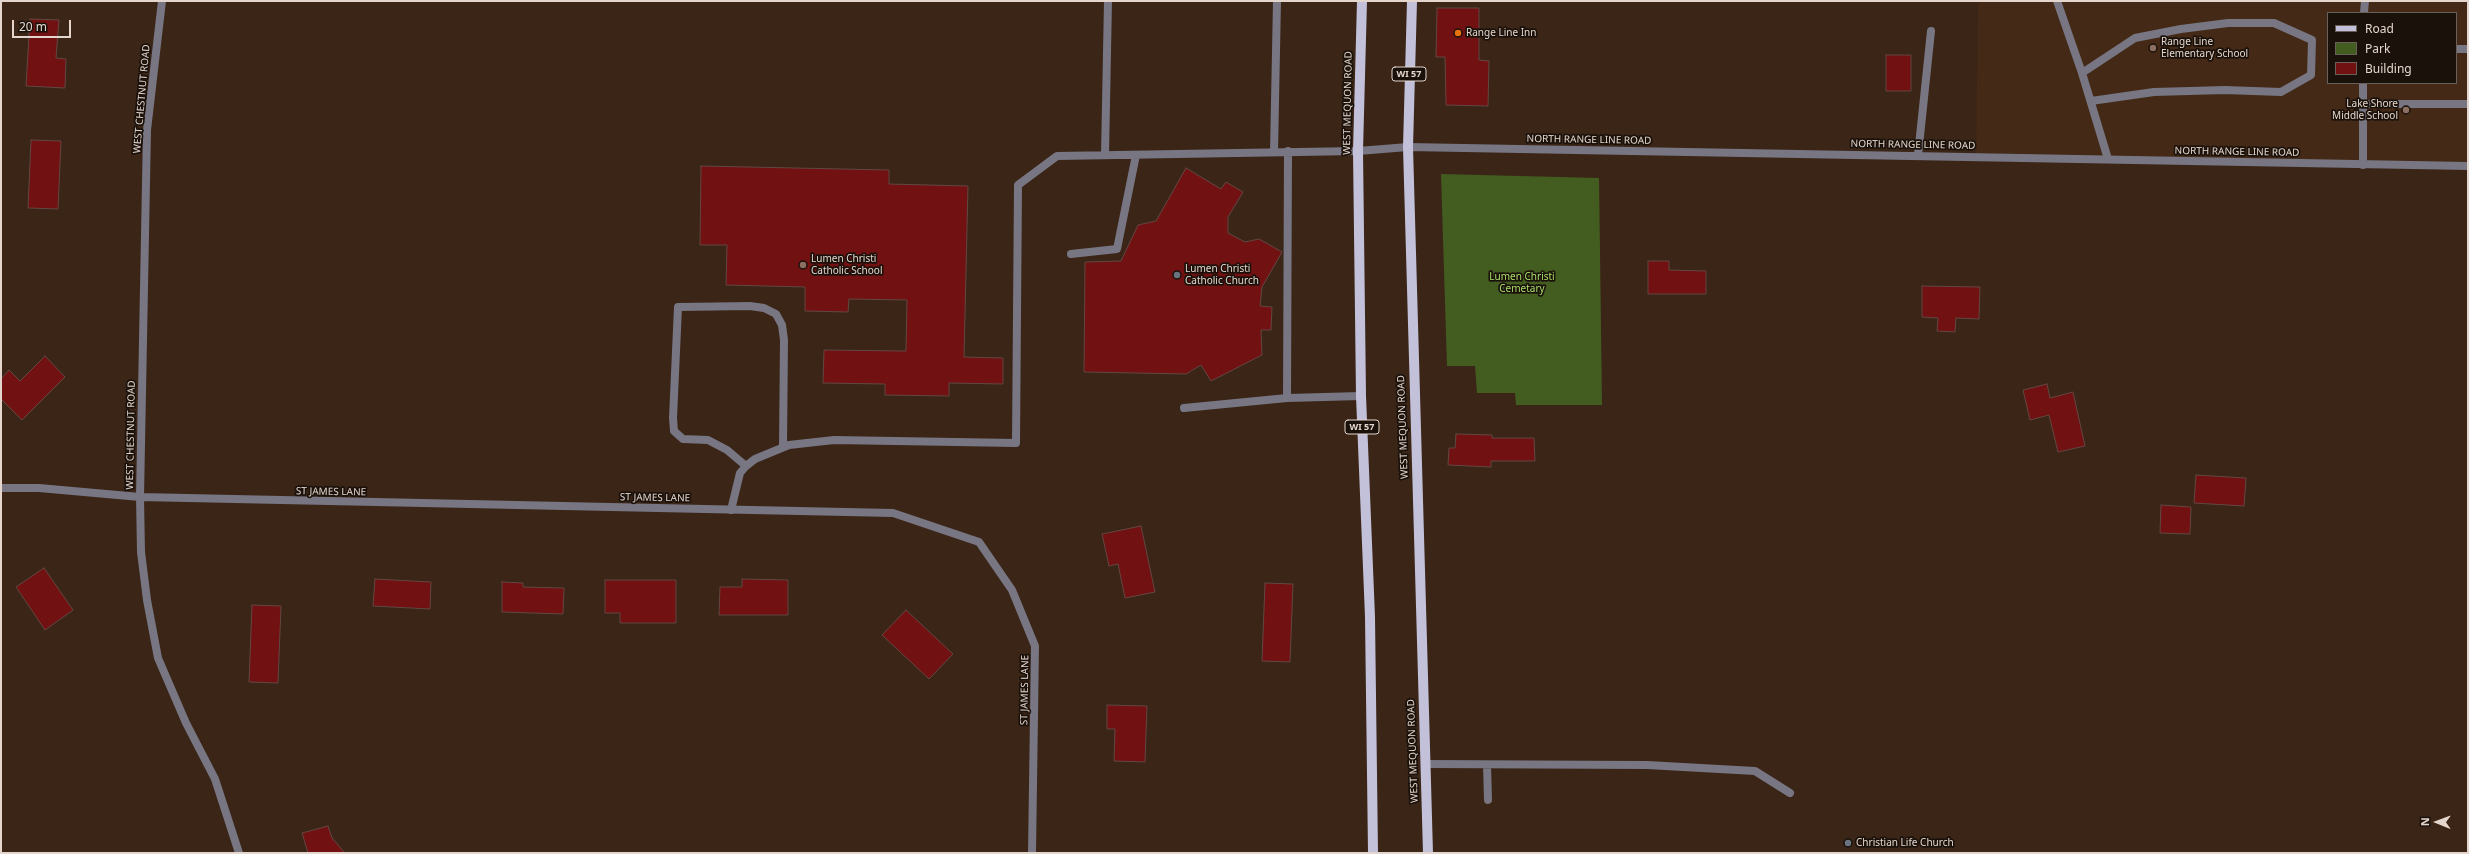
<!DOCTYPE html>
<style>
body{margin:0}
#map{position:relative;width:2469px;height:854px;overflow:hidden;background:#3a2517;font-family:"Noto Sans",sans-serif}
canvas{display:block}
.frame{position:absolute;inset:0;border:2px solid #e4d6cd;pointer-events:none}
.legend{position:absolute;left:2327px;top:12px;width:130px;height:72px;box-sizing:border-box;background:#1a110b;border:1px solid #6b6059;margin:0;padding:5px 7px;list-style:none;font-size:12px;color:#e4d6cd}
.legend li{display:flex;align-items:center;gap:8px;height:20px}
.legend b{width:20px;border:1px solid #6b6059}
.north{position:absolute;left:2417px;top:802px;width:40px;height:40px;-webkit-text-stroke:3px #1a110b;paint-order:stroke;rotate:271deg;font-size:11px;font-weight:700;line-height:16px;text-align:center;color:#e4d6cd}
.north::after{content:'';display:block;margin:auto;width:14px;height:18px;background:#e4d6cd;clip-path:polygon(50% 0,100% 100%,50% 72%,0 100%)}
.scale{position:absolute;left:12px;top:20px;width:59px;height:18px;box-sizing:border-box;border:2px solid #e4d6cd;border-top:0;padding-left:5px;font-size:12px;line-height:14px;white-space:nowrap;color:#e4d6cd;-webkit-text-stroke:3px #1a110b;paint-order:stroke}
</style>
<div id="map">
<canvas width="2469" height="854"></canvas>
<div class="frame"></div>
<ul class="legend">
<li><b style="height:5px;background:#c3c1da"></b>Road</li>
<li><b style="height:11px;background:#435d21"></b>Park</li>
<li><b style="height:11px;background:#711112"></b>Building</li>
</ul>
<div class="north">N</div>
<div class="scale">20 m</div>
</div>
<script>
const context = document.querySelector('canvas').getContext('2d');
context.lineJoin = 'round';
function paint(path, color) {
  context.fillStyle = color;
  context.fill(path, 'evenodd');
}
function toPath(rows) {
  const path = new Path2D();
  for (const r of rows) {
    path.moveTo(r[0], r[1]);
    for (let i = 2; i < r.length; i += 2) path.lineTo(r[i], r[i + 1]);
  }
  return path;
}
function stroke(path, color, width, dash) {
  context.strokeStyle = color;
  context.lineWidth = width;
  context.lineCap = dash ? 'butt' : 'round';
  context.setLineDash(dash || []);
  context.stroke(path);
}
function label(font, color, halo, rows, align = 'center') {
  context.font = font + ' "Noto Sans",sans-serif';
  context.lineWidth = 3.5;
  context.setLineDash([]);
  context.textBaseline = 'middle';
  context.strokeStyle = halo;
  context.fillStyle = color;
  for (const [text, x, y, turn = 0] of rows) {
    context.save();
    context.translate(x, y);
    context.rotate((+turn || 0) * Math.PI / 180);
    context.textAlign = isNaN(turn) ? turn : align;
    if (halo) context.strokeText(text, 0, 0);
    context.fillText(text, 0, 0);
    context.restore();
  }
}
paint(toPath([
 [1978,1,2468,1,2468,166,1976,156],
 [2328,13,2456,13,2456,83,2328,83]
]), '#432916');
paint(toPath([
 [1441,174,1599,178,1602,405,1516,405,1515,393,1477,393,1475,366,1447,366]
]), '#435d21');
const building = toPath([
 [1437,8,1479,8,1479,60,1489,61,1488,106,1446,105,1445,57,1436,57,1437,8],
 [30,19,59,20,56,58,66,59,65,88,26,86,30,19],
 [1886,55,1911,55,1911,91,1886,91,1886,55],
 [31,140,61,141,58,209,28,208,31,140],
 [701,166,889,170,889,184,968,186,964,357,1003,358,1003,384,949,383,949,396,885,395,885,384,823,383,824,350,906,351,907,300,849,299,848,312,805,311,805,287,726,285,727,245,700,245,701,166],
 [1186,168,1221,189,1226,182,1243,192,1228,217,1228,233,1245,242,1259,239,1282,252,1262,287,1260,306,1272,307,1271,330,1261,330,1262,355,1211,381,1201,365,1186,374,1084,372,1085,262,1121,261,1138,225,1156,221,1186,168],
 [1648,261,1669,261,1669,270,1706,271,1706,294,1648,294,1648,261],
 [1922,286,1980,287,1979,319,1956,318,1955,332,1937,331,1938,318,1922,317,1922,286],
 [45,356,65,377,22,420,1,399,1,379,9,370,20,381,45,356],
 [2047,384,2050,398,2073,392,2085,446,2058,452,2049,415,2030,420,2023,390,2047,384],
 [1456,434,1492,435,1492,438,1534,438,1535,461,1491,461,1491,467,1448,465,1449,448,1455,448,1456,434],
 [2196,475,2246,478,2244,506,2194,503,2196,475],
 [2161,505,2191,507,2190,534,2160,533,2161,505],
 [1141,526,1155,592,1125,598,1118,564,1109,566,1102,534,1141,526],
 [44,568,73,610,45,630,16,587,44,568],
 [375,579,431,582,430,609,373,606,375,579],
 [742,579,788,580,788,615,719,615,720,587,742,587,742,579],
 [605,580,676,580,676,623,620,623,620,613,605,613,605,580],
 [502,582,523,583,523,587,564,588,563,614,502,612,502,582],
 [1265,583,1293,584,1290,662,1262,661,1265,583],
 [252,605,281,606,278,683,249,682,252,605],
 [906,610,953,654,929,679,882,635,906,610],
 [1107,705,1147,706,1145,762,1114,761,1115,729,1107,729,1107,705],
 [328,826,332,838,345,853,308,853,302,833,328,826]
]);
paint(building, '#711112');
stroke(building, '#634743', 1);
stroke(toPath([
 [2057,1,2082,73,2108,159],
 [2364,13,2365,1],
 [2456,49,2468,49],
 [2082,73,2135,38,2181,29,2228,23,2274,23,2312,40,2311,75,2281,92,2225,90,2154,92,2091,101],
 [2364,104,2468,104],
 [1274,152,1277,1],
 [1105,155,1108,1],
 [1918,155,1931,31],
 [2363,165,2363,83],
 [1071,254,1117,249,1136,155],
 [1287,398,1288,151],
 [1184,408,1287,398,1361,396],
 [746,466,727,450,708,440,683,439,674,431,673,418,678,307,750,306,764,308,776,314,782,325,784,340,783,446],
 [731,510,740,473,746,466,755,459,789,445,834,440,1016,443,1018,185,1057,156,1358,151],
 [1425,764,1647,765,1755,771,1790,793],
 [1487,765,1488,800]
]), '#777682', 8);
stroke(toPath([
 [162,1,147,130,140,497,141,552,147,600,158,658,186,723,215,779,239,853],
 [1,488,39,488,140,497,893,513,979,542,1012,590,1035,646,1032,853]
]), '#777682', 8);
stroke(toPath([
 [1358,151,1408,147,2468,166]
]), '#777682', 8);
stroke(toPath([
 [1362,1,1358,151,1361,396,1370,617,1373,853],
 [1412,1,1408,147,1428,853]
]), '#c3c1da', 10);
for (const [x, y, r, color] of [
 [1458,33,4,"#e8710a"],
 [2153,48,4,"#8d6e63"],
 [2406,110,4,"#8d6e63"],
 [803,265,4,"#8d6e63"],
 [1177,275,4,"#6b7280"],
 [1848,843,4,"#6b7280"]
]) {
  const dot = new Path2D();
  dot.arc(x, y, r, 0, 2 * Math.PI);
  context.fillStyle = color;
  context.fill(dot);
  stroke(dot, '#1a110b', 1.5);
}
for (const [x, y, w] of [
 [1409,74,34],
 [1362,427,34]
]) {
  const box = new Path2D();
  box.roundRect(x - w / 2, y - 7, w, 14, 3);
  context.fillStyle = '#1a110b';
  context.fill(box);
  stroke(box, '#e4d6cd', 1);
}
label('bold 9px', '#e4d6cd', null, [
 ["WI 57",1409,74],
 ["WI 57",1362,427]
]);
label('10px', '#e4d6cd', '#1a110b', [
 ["Range Line Inn",1466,33],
 ["Range Line",2161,42],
 ["Elementary School",2161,54],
 ["Lake Shore",2398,104,"right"],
 ["Middle School",2398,116,"right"],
 ["Lumen Christi",811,259],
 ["Catholic School",811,271],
 ["Lumen Christi",1185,269],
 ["Catholic Church",1185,281],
 ["Christian Life Church",1856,843]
], 'left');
label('10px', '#e4d6cd', '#1a110b', [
 ["WEST CHESTNUT ROAD",142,99,-85],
 ["WEST MEQUON ROAD",1348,103,-89],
 ["NORTH RANGE LINE ROAD",1589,140,1],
 ["NORTH RANGE LINE ROAD",1913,145,1],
 ["NORTH RANGE LINE ROAD",2237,152,1],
 ["WEST MEQUON ROAD",1403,427,-92],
 ["WEST CHESTNUT ROAD",131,435,-89],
 ["ST JAMES LANE",331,492,1],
 ["ST JAMES LANE",655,498,1],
 ["ST JAMES LANE",1025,690,-89],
 ["WEST MEQUON ROAD",1413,751,-92]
]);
label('10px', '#aadf68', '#1a110b', [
 ["Lumen Christi",1522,277],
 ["Cemetary",1522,289]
]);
</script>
